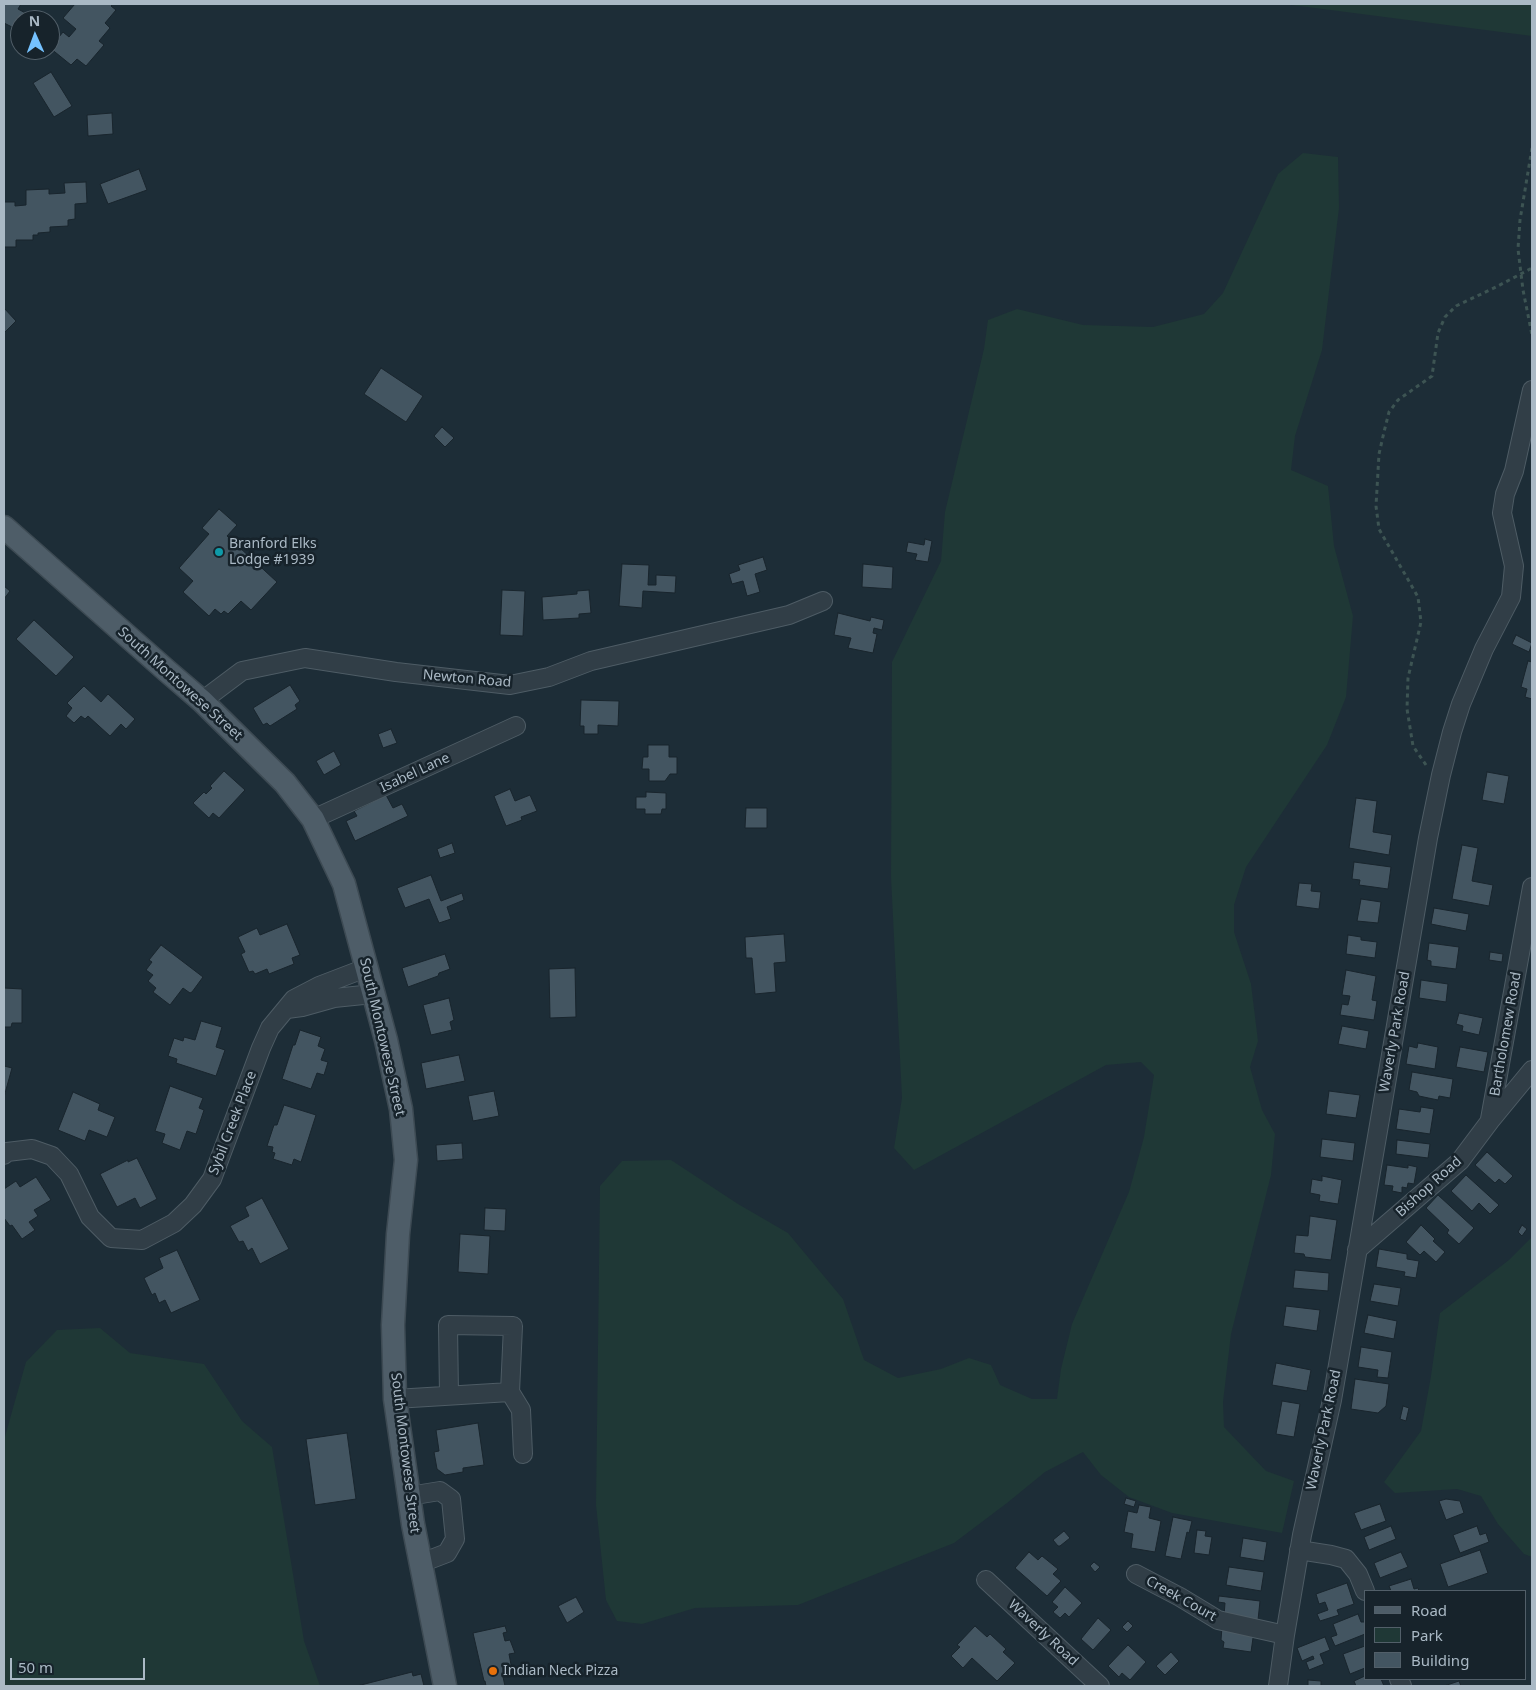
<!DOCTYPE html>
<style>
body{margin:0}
#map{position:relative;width:1536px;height:1690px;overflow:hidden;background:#1d2d37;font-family:"Noto Sans",sans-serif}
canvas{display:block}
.frame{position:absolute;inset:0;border:5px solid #aab9c5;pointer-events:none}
.legend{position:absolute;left:1364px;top:1590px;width:162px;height:90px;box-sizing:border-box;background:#17232b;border:1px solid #525f69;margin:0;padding:6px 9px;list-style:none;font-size:15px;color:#aab9c5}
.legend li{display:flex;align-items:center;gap:10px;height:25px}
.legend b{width:25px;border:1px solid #525f69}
.north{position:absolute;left:10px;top:10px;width:50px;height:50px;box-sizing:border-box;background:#17232b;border:1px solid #525f69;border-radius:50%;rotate:358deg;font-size:14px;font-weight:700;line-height:20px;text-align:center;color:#aab9c5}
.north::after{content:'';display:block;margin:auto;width:18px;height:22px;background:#75c2ff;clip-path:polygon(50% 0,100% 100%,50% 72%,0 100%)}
.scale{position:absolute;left:10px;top:1658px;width:135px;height:22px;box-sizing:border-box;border:2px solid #aab9c5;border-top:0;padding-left:6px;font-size:15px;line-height:18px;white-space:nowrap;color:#aab9c5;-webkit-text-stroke:4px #17232b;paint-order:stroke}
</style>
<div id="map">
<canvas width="1536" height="1690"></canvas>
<div class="frame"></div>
<ul class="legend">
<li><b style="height:6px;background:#4e5d68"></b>Road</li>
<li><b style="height:14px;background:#1f3836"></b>Park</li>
<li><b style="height:14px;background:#435561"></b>Building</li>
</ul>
<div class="north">N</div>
<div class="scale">50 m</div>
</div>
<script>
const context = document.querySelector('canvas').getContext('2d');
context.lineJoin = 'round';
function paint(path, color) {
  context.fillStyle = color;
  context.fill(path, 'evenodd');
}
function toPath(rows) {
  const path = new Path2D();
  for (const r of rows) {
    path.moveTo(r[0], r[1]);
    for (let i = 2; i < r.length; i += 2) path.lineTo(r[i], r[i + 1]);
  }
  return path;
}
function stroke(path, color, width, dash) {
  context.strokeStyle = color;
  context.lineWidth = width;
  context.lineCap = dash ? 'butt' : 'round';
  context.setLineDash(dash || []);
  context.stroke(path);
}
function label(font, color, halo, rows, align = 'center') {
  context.font = font + ' "Noto Sans",sans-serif';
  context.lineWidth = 5;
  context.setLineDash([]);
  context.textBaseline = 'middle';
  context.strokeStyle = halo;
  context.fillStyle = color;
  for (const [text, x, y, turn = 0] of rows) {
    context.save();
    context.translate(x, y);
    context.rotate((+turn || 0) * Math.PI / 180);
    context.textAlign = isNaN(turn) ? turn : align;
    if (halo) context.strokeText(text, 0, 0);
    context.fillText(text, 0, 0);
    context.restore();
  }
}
paint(toPath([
 [1284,4,1532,4,1532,36],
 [1303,153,1338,157,1339,208,1322,350,1295,436,1291,470,1328,486,1334,546,1353,616,1346,697,1327,745,1246,867,1234,905,1234,932,1251,984,1258,1041,1250,1067,1262,1110,1275,1134,1271,1175,1231,1334,1223,1402,1224,1427,1266,1471,1294,1481,1282,1533,1172,1513,1129,1497,1101,1475,1083,1452,1045,1472,1007,1503,954,1543,798,1605,695,1608,642,1624,617,1621,606,1600,596,1505,600,1186,622,1161,671,1160,738,1204,788,1233,843,1299,864,1360,898,1378,941,1369,969,1358,991,1365,1000,1385,1032,1399,1057,1399,1061,1369,1072,1324,1129,1192,1144,1137,1154,1075,1141,1062,1106,1065,914,1170,894,1148,902,1098,891,877,892,662,941,561,945,512,984,349,988,320,1017,309,1083,325,1153,327,1204,314,1223,293,1278,174],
 [1532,1237,1532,1557,1524,1554,1498,1524,1481,1496,1457,1489,1395,1493,1384,1482,1421,1431,1431,1376,1440,1313,1509,1260],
 [100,1328,130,1353,204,1364,242,1421,272,1447,304,1641,320,1686,4,1686,4,1440,26,1362,57,1330]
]), '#1f3836');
const building = toPath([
 [4,4,21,4,18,9,29,15,27,20,20,20,20,31,4,23,4,4],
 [75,4,113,4,111,6,116,10,105,23,110,28,99,41,104,45,86,66,77,59,71,65,50,48,63,32,69,37,76,29,63,18,75,4],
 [51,72,72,106,54,117,33,83,51,72],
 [112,113,113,134,88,136,87,115,112,113],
 [139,169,147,190,108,204,100,184,139,169],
 [86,182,87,203,75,204,75,219,68,220,68,226,50,227,50,232,38,233,38,235,33,235,33,240,16,240,16,247,4,247,4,202,15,202,15,206,26,205,26,190,49,189,49,194,65,193,64,183,86,182],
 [4,308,16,321,4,333,4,308],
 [381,368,423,396,406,422,364,394,381,368],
 [442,427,454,438,445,447,434,436,442,427],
 [219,509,237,525,227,536,277,582,251,610,241,601,228,614,224,611,221,614,215,609,209,616,183,592,193,581,179,568,209,534,202,528,219,509],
 [925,539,932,541,928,562,915,560,917,554,906,552,908,542,924,545,925,539],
 [763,557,767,570,755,574,760,592,747,596,743,581,732,584,729,574,740,570,738,565,763,557],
 [622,564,649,565,648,585,656,585,656,575,676,576,675,593,643,591,642,608,619,606,622,564],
 [863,564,893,567,892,589,862,587,863,564],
 [4,586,10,591,4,599,4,586],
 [502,590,525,591,523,636,500,635,502,590],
 [589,590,591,613,579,614,579,618,543,620,542,597,577,594,577,591,589,590],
 [838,613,870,621,871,617,884,620,882,630,874,628,873,633,877,634,873,653,848,648,851,638,834,635,838,613],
 [34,620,74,657,56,676,16,639,34,620],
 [1516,635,1532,643,1529,652,1512,644,1516,635],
 [1528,661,1532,662,1532,699,1525,697,1527,689,1521,687,1528,661],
 [290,685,300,701,295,705,297,709,270,726,267,723,263,725,253,708,290,685],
 [84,686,101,702,108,694,135,719,126,729,121,724,110,736,88,716,85,719,81,716,74,723,66,716,72,708,67,703,84,686],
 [581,700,619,701,618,726,598,725,598,734,584,734,584,726,580,726,581,700],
 [391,729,397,743,383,748,378,734,391,729],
 [648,745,669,745,669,757,677,757,677,774,670,774,665,781,649,781,649,769,642,769,643,757,648,757,648,745],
 [334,751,341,765,324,775,316,761,334,751],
 [224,771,245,790,219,818,213,813,209,818,193,803,204,792,206,794,212,788,210,786,224,771],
 [1487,772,1509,776,1504,804,1482,800,1487,772],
 [510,789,515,801,530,795,537,811,521,817,522,820,506,826,494,796,510,789],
 [646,792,666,793,666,809,662,809,661,814,645,814,645,809,636,809,636,797,646,797,646,792],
 [386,795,393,808,402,804,408,816,355,841,346,821,357,816,354,811,386,795],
 [1356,798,1377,801,1373,832,1392,835,1389,855,1349,848,1356,798],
 [746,808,767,808,767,828,745,828,746,808],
 [452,843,455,853,440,858,437,849,452,843],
 [1462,845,1478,848,1472,881,1493,885,1489,906,1452,899,1462,845],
 [1354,862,1391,867,1388,889,1359,885,1360,880,1352,879,1354,862],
 [431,875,441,901,462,893,464,900,447,907,451,919,439,923,429,899,405,908,397,888,431,875],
 [1299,883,1312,884,1311,891,1321,892,1319,909,1296,906,1299,883],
 [1361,899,1381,902,1378,923,1357,921,1361,899],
 [1434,908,1469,914,1466,931,1431,924,1434,908],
 [287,924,300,955,292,958,294,964,269,974,267,969,255,974,253,971,249,972,241,954,245,952,238,937,257,928,260,935,287,924],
 [784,934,786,962,774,963,776,992,755,994,752,958,746,958,745,937,784,934],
 [1348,935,1361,937,1361,940,1377,942,1375,958,1346,954,1348,935],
 [1429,943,1459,947,1456,969,1431,966,1431,961,1427,960,1429,943],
 [161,945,203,977,192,992,190,993,183,988,170,1005,153,992,156,988,148,981,153,975,146,970,152,962,149,960,161,945],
 [1490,952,1503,954,1502,962,1489,960,1490,952],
 [445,954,450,969,439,973,438,976,408,987,402,968,445,954],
 [575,968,576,1017,550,1018,549,969,575,968],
 [1346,970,1376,976,1372,1000,1377,1001,1374,1020,1340,1015,1342,1004,1348,1005,1350,996,1342,995,1346,970],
 [1421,980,1448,984,1446,1002,1419,998,1421,980],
 [4,988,22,989,22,1023,12,1023,11,1027,4,1027,4,988],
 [449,998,454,1020,450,1022,452,1030,431,1035,423,1005,449,998],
 [1459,1013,1483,1018,1479,1035,1462,1031,1463,1026,1456,1024,1459,1013],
 [201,1021,222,1027,216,1047,225,1050,216,1076,176,1063,177,1059,168,1056,174,1038,183,1041,184,1037,195,1040,201,1021],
 [1342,1026,1369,1031,1366,1049,1338,1044,1342,1026],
 [300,1030,321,1037,318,1046,325,1049,321,1060,328,1062,324,1075,317,1073,311,1089,282,1079,293,1045,295,1045,300,1030],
 [1418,1043,1438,1047,1435,1069,1406,1064,1409,1046,1417,1048,1418,1043],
 [1460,1047,1488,1052,1484,1072,1456,1067,1460,1047],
 [459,1055,465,1081,426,1089,421,1063,459,1055],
 [4,1066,12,1068,4,1097,4,1066],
 [1412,1072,1453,1079,1450,1098,1439,1096,1438,1100,1419,1096,1417,1092,1409,1090,1412,1072],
 [170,1086,203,1098,199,1108,204,1110,196,1134,187,1131,180,1150,162,1143,165,1134,155,1131,170,1086],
 [494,1091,499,1116,473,1121,468,1096,494,1091],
 [1329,1091,1360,1095,1356,1118,1326,1114,1329,1091],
 [73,1092,100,1104,98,1110,115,1117,107,1137,89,1130,85,1141,58,1130,73,1092],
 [284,1105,316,1115,301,1162,294,1159,292,1165,273,1159,275,1153,272,1152,273,1147,267,1146,274,1125,277,1125,284,1105],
 [1421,1107,1434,1109,1430,1134,1396,1129,1399,1109,1420,1112,1421,1107],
 [1322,1139,1355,1143,1353,1161,1320,1157,1322,1139],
 [1397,1140,1430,1144,1428,1158,1396,1154,1397,1140],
 [462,1143,463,1159,437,1161,436,1145,462,1143],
 [1487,1152,1513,1176,1505,1184,1499,1179,1495,1183,1475,1165,1487,1152],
 [137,1158,157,1199,140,1208,135,1198,117,1207,100,1174,128,1160,128,1162,137,1158],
 [1387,1165,1408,1168,1408,1165,1417,1167,1414,1184,1408,1183,1407,1188,1402,1187,1402,1193,1392,1191,1393,1186,1384,1185,1387,1165],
 [1466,1175,1499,1205,1490,1214,1479,1203,1472,1211,1451,1191,1466,1175],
 [1322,1176,1342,1180,1338,1204,1319,1201,1320,1195,1310,1193,1312,1179,1322,1181,1322,1176],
 [36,1177,51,1200,34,1210,38,1216,29,1222,35,1230,22,1239,12,1225,10,1226,4,1218,4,1189,16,1181,20,1187,36,1177],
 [1438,1195,1474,1228,1459,1244,1447,1233,1449,1230,1426,1208,1438,1195],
 [262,1198,289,1249,260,1264,252,1248,248,1251,243,1241,239,1242,230,1226,249,1216,245,1207,262,1198],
 [485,1208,506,1209,505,1231,484,1230,485,1208],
 [1310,1216,1337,1220,1331,1260,1305,1257,1304,1254,1294,1253,1296,1235,1308,1236,1310,1216],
 [1421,1225,1435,1239,1433,1241,1445,1252,1436,1262,1424,1251,1420,1255,1406,1242,1421,1225],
 [1522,1225,1527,1229,1522,1236,1518,1232,1522,1225],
 [460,1234,490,1236,488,1274,458,1272,460,1234],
 [1379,1249,1407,1254,1407,1259,1419,1261,1416,1278,1404,1276,1405,1272,1376,1267,1379,1249],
 [177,1250,200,1300,171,1313,165,1300,159,1303,155,1293,152,1295,144,1278,163,1268,159,1258,177,1250],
 [1295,1270,1329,1273,1328,1291,1293,1288,1295,1270],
 [1374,1284,1401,1288,1398,1306,1370,1301,1374,1284],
 [1286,1306,1320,1310,1317,1331,1283,1326,1286,1306],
 [1368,1315,1397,1321,1394,1339,1364,1333,1368,1315],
 [1361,1347,1392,1352,1388,1378,1377,1377,1378,1370,1358,1367,1361,1347],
 [1276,1363,1311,1370,1307,1391,1272,1385,1276,1363],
 [1355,1379,1389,1384,1386,1406,1378,1413,1351,1409,1355,1379],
 [1282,1401,1300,1404,1294,1437,1276,1434,1282,1401],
 [1403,1406,1409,1408,1406,1421,1400,1419,1403,1406],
 [478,1423,484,1465,463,1468,463,1472,445,1475,437,1469,434,1452,439,1451,436,1430,478,1423],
 [347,1433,356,1499,315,1505,306,1439,347,1433],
 [1126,1498,1136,1501,1134,1507,1124,1504,1126,1498],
 [1446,1499,1460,1501,1464,1513,1446,1520,1439,1501,1446,1499],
 [1380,1504,1386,1521,1361,1530,1354,1513,1380,1504],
 [1139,1505,1151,1507,1149,1518,1161,1521,1155,1552,1131,1548,1133,1534,1124,1532,1128,1511,1137,1513,1139,1505],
 [1173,1517,1192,1521,1189,1533,1187,1532,1181,1559,1165,1556,1173,1517],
 [1391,1526,1396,1539,1369,1550,1364,1537,1391,1526],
 [1477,1526,1480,1535,1486,1533,1489,1542,1460,1553,1453,1535,1477,1526],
 [1197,1530,1206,1531,1205,1536,1212,1537,1209,1555,1194,1553,1197,1530],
 [1064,1531,1070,1538,1060,1546,1058,1546,1053,1540,1064,1531],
 [1243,1538,1267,1542,1264,1561,1240,1557,1243,1538],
 [1480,1550,1488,1573,1448,1587,1440,1564,1480,1550],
 [1029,1552,1038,1560,1042,1556,1058,1569,1053,1574,1061,1581,1047,1596,1015,1568,1029,1552],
 [1401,1552,1408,1567,1380,1578,1374,1563,1401,1552],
 [1094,1562,1100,1567,1095,1572,1090,1566,1094,1562],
 [1229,1567,1264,1572,1261,1591,1226,1585,1229,1567],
 [1411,1579,1414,1589,1418,1588,1419,1591,1391,1591,1389,1586,1411,1579],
 [1347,1583,1354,1604,1337,1610,1339,1615,1320,1621,1317,1614,1328,1610,1325,1602,1319,1604,1316,1594,1347,1583],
 [1065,1587,1082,1603,1069,1617,1065,1613,1060,1618,1053,1612,1058,1607,1052,1602,1065,1587],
 [1219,1596,1260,1601,1258,1620,1224,1616,1225,1603,1218,1602,1219,1596],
 [576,1597,584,1612,567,1623,558,1606,576,1597],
 [1358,1614,1361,1622,1365,1622,1365,1634,1335,1646,1331,1637,1337,1635,1333,1624,1358,1614],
 [1098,1618,1111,1630,1093,1650,1081,1639,1098,1618],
 [1128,1621,1133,1626,1127,1632,1122,1627,1128,1621],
 [505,1626,507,1632,503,1633,505,1641,510,1640,515,1653,509,1654,513,1675,503,1677,505,1686,486,1686,485,1681,484,1681,473,1633,505,1626],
 [975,1626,987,1637,990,1634,1006,1649,1003,1652,1015,1663,997,1681,972,1658,963,1668,951,1656,960,1647,957,1645,975,1626],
 [1222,1627,1254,1631,1251,1652,1223,1648,1224,1642,1221,1640,1222,1627],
 [1325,1637,1330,1650,1320,1654,1324,1664,1309,1670,1306,1662,1314,1659,1313,1656,1302,1661,1297,1648,1325,1637],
 [1128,1645,1146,1662,1130,1680,1122,1673,1119,1677,1108,1666,1128,1645],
 [1365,1646,1365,1668,1350,1674,1343,1654,1365,1646],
 [1171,1652,1179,1661,1165,1675,1156,1666,1171,1652],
 [412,1672,413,1676,421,1674,424,1686,357,1686,412,1672],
 [1365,1676,1365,1679,1381,1679,1384,1686,1356,1686,1354,1681,1365,1676],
 [1308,1680,1321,1681,1321,1686,1308,1686,1308,1680],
 [1459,1681,1461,1686,1444,1686,1459,1681]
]);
paint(building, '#435561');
stroke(building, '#19252d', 1);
const minor = toPath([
 [202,701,242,671,305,658,396,672,510,685,549,677,591,661,789,615,823,601],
 [313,819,516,726],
 [287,1009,302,1007,334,998,373,994],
 [1490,1119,1532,887],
 [4,1155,7,1152,32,1149,52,1156,69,1174,90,1217,111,1238,142,1240,174,1223,193,1205,212,1179,261,1048,270,1028,294,999,319,986,366,968],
 [1357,1250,1460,1161,1490,1121,1532,1070],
 [510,1392,521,1410,523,1454],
 [395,1399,510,1392,513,1326,448,1325,449,1395],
 [409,1496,440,1491,451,1499,455,1539,447,1553,421,1563],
 [1299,1550,1331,1555,1346,1559,1358,1574,1365,1591],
 [1136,1574,1180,1597,1218,1620,1285,1635],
 [986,1580,1100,1686],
 [1399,1679,1402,1686],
 [1278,1686,1285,1635,1302,1535,1332,1400,1428,838,1441,775,1452,732,1461,704,1484,649,1511,597,1514,566,1502,513,1505,494,1514,471,1532,390]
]);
const major = toPath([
 [4,527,167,671,202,701,285,783,313,819,344,884,386,1040,401,1109,406,1160,398,1234,393,1325,395,1399,413,1524,445,1686]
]);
stroke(minor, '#4e5c65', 20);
stroke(major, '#3d4a53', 25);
stroke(toPath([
 [1532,148,1520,220,1518,249,1523,290,1532,335],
 [1426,765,1413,746,1407,709,1408,678,1421,622,1418,597,1379,529,1376,506,1379,454,1384,432,1389,412,1398,400,1432,376,1438,333,1445,317,1456,306,1496,287,1532,268]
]), '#3d5453', 3, [4, 4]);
stroke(minor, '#313e47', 18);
stroke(major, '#4e5d68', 22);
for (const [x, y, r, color] of [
 [219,552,5,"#0f9aa8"],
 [493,1671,5,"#e8710a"]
]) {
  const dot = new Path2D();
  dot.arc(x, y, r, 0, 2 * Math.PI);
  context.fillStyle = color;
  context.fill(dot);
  stroke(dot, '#17232b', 2);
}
label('14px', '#aab9c5', '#17232b', [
 ["Branford Elks",229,544],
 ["Lodge #1939",229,560],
 ["Indian Neck Pizza",503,1671]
], 'left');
label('14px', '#aab9c5', '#17232b', [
 ["Newton Road",467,679,5],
 ["South Montowese Street",180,684,42],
 ["Isabel Lane",415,773,-25],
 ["Waverly Park Road",1395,1032,-80],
 ["Bartholomew Road",1506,1034,-80],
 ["South Montowese Street",382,1037,77],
 ["Sybil Creek Place",233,1123,-69],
 ["Bishop Road",1429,1187,-42],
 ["Waverly Park Road",1324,1430,-78],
 ["South Montowese Street",405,1453,83],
 ["Creek Court",1181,1599,29],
 ["Waverly Road",1043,1633,43]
]);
</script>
